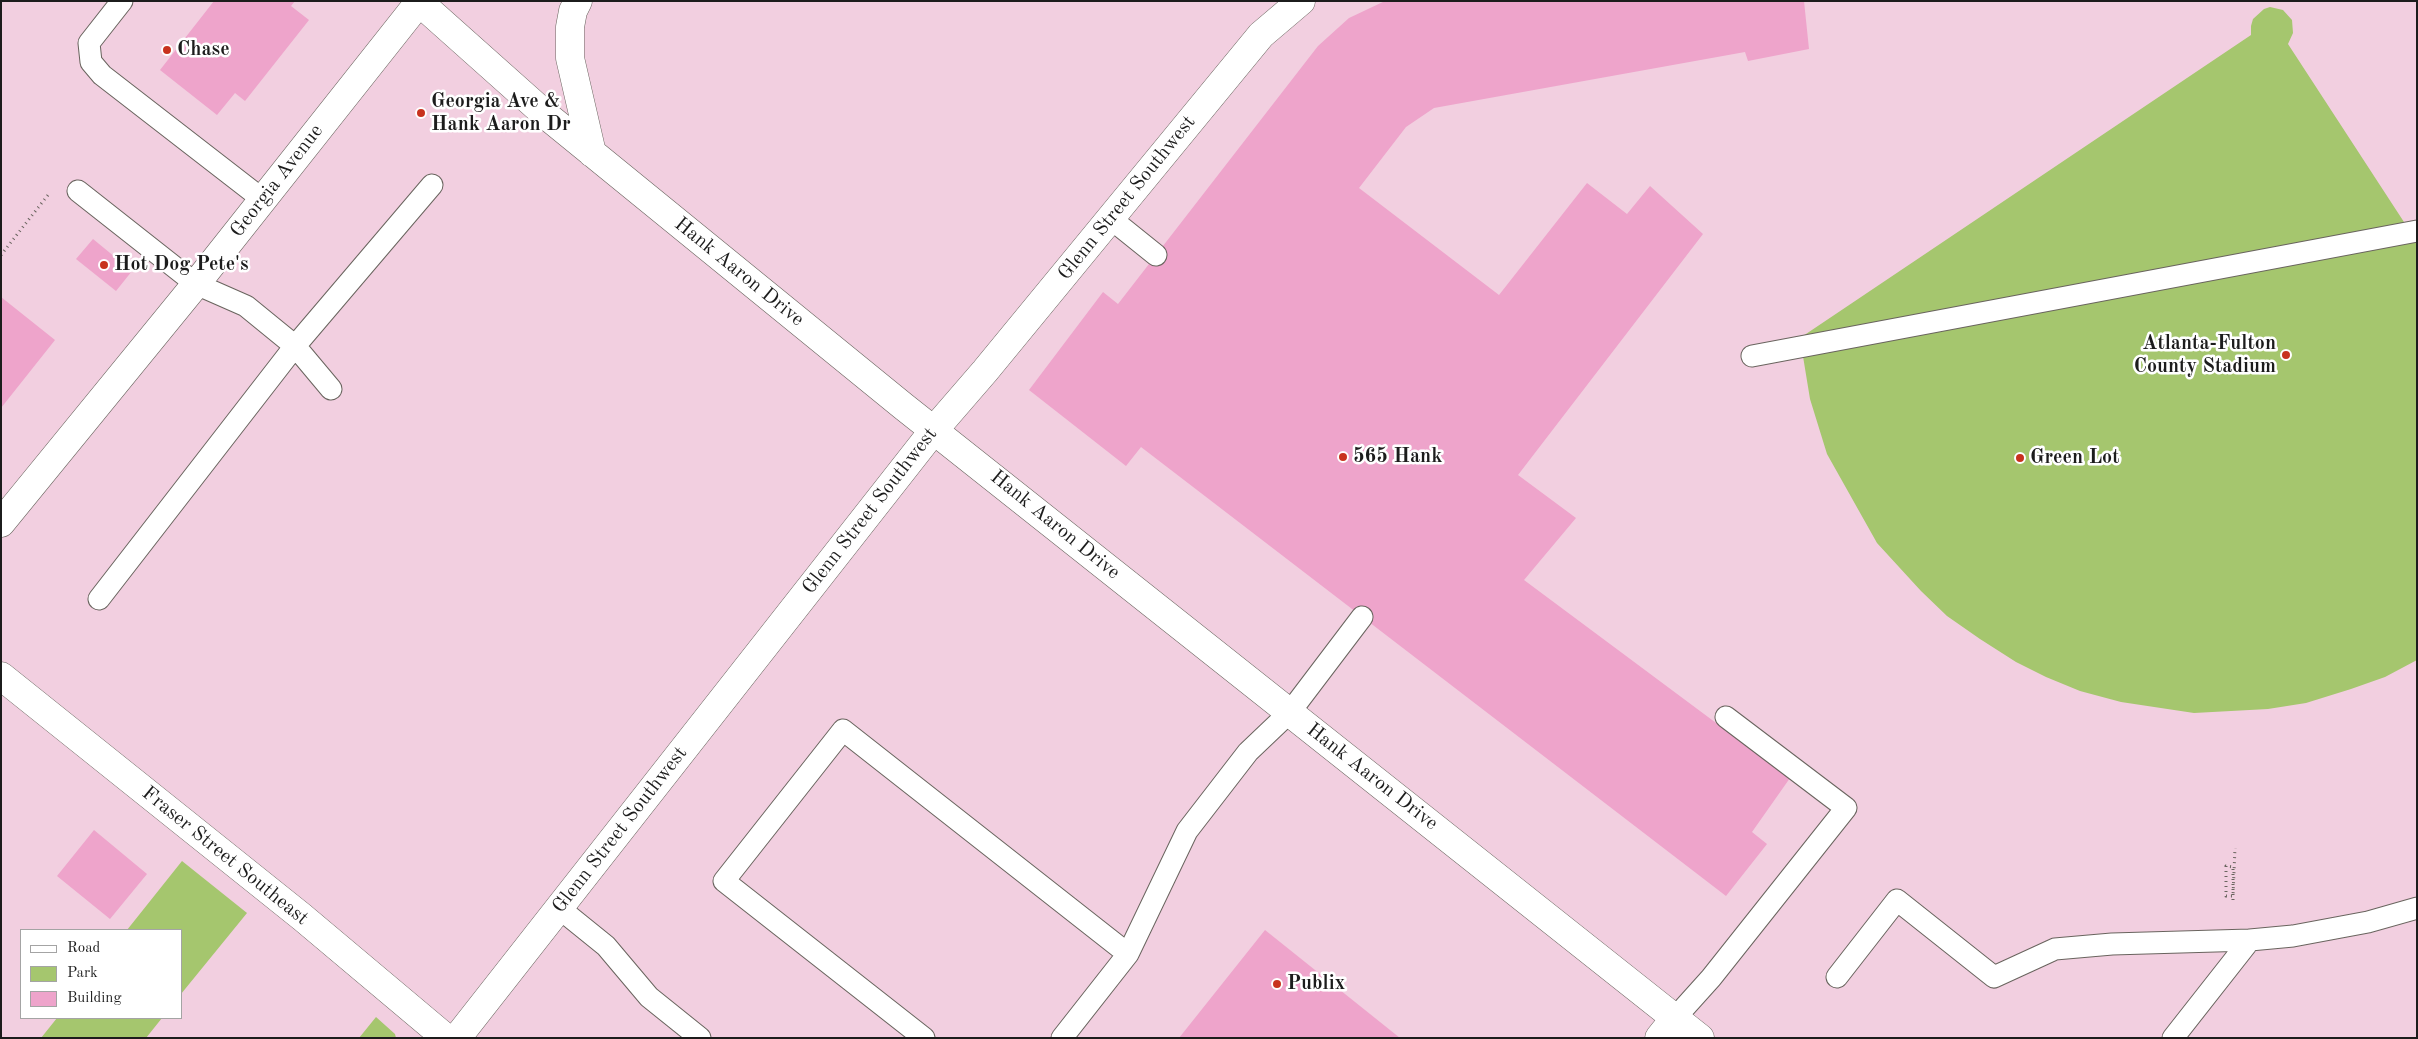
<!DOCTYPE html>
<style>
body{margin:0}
#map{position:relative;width:2418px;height:1039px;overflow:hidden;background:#f7ebd9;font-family:"Old Standard TT",serif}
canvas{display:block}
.frame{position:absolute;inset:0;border:2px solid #1c1c1c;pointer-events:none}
.legend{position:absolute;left:20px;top:929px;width:162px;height:90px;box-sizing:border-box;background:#fff;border:1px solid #a4a4a4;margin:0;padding:6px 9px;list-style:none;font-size:15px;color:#1c1c1c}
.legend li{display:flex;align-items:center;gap:10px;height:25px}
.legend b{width:25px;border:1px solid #a4a4a4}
</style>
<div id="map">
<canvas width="2418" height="1039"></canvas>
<div class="frame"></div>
<ul class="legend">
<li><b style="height:6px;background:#fff"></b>Road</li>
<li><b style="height:14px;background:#a5c66e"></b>Park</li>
<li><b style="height:14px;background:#eea4cb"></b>Building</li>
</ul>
</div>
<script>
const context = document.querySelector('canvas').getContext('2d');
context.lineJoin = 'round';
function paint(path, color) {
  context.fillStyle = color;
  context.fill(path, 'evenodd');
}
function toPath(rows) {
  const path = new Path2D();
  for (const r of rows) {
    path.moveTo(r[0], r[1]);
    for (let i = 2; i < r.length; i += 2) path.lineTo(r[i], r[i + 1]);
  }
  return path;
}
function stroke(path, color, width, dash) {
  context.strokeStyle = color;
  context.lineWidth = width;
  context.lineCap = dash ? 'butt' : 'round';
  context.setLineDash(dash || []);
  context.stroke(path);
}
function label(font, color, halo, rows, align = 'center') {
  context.font = font + ' "Old Standard TT",serif';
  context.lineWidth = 5;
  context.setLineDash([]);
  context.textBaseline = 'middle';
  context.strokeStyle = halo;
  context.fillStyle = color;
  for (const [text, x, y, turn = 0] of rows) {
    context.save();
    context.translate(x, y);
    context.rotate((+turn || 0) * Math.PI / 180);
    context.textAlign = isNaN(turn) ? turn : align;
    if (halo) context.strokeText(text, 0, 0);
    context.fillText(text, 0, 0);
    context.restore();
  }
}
paint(toPath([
 [1,1,2417,1,2417,1038,1,1038],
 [21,930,181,930,181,1018,21,1018]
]), '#f2cfe0');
paint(toPath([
 [2270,7,2283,10,2292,20,2293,33,2288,44,2417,242,2417,660,2385,677,2351,689,2306,703,2268,709,2194,713,2121,702,2080,691,2046,677,2016,662,1980,639,1947,616,1921,591,1877,543,1827,454,1810,399,1800,338,2251,35,2251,26,2253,19,2264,9],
 [182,861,247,913,181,994,181,930,127,930],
 [376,1017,395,1034,396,1038,359,1038],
 [57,1018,162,1018,146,1038,41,1038]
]), '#a5c66e');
paint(toPath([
 [214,1,295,1,291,6,309,20,245,101,235,93,217,115,160,70],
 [1385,1,1804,1,1809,49,1748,61,1745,52,1434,108,1406,127,1359,188,1499,295,1587,183,1627,214,1650,186,1703,234,1518,475,1576,518,1524,580,1790,778,1752,832,1767,844,1726,896,1141,447,1126,466,1029,390,1103,292,1118,304,1318,46,1349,18],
 [93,239,132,271,116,291,76,259],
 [1,297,55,340,1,408],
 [94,830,147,874,110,919,57,876],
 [1265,930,1400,1038,1179,1038]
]), '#eea4cb');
const service = toPath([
 [122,1,89,43,91,62,102,75,262,199],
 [78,191,196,284,246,306,295,346,331,389],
 [1110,218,1156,255],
 [1752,356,2417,231],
 [99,599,295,346,432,185],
 [559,908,606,946,649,997,700,1038],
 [1837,977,1897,900,1994,977,2055,949,2112,944,2250,940,2293,936,2368,922,2417,908],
 [1675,1018,1711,978,1846,808,1726,717],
 [924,1038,724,881,843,730,1128,954],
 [1062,1038,1128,954,1187,831,1248,752,1290,712,1362,617],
 [2173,1038,2250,940]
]);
const minor = toPath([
 [1,676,302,917,446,1038],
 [457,1038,934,430,985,371,1261,35,1301,1],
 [1659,1038,1675,1018]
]);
const secondary = toPath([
 [418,1,547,116,903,406,1700,1038],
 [578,1,573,11,570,27,570,58,592,153],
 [1,523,196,284,420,1]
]);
stroke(service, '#69645e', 23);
stroke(minor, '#69645e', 29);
stroke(secondary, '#69645e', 29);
stroke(toPath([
 [1,255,48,195],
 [2233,900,2233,867,2226,866,2226,896,2233,896,2235,848]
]), '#69645e', 3, [1, 4]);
stroke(service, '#fff', 21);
stroke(minor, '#fff', 28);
stroke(secondary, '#fff', 28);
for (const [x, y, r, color] of [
 [167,50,5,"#c8321e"],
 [421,113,5,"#c8321e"],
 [104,265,5,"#c8321e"],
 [2286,355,5,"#c8321e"],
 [1343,457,5,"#c8321e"],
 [2020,458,5,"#c8321e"],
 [1277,984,5,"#c8321e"]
]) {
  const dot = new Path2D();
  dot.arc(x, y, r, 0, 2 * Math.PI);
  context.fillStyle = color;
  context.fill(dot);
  stroke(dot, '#fff', 2);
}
label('bold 20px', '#1c1c1c', '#fff', [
 ["Chase",177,50],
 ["Georgia Ave &",431,102],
 ["Hank Aaron Dr",431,125],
 ["Hot Dog Pete's",114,265],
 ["Atlanta-Fulton",2276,344,"right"],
 ["County Stadium",2276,367,"right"],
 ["565 Hank",1353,457],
 ["Green Lot",2030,458],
 ["Publix",1287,984]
], 'left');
label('20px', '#1c1c1c', '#fff', [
 ["Georgia Avenue",277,181,-52],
 ["Glenn Street Southwest",1127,198,-51],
 ["Hank Aaron Drive",739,272,39],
 ["Glenn Street Southwest",870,511,-52],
 ["Hank Aaron Drive",1055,525,39],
 ["Hank Aaron Drive",1372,777,38],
 ["Glenn Street Southwest",620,830,-52],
 ["Fraser Street Southeast",225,856,39]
]);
</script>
